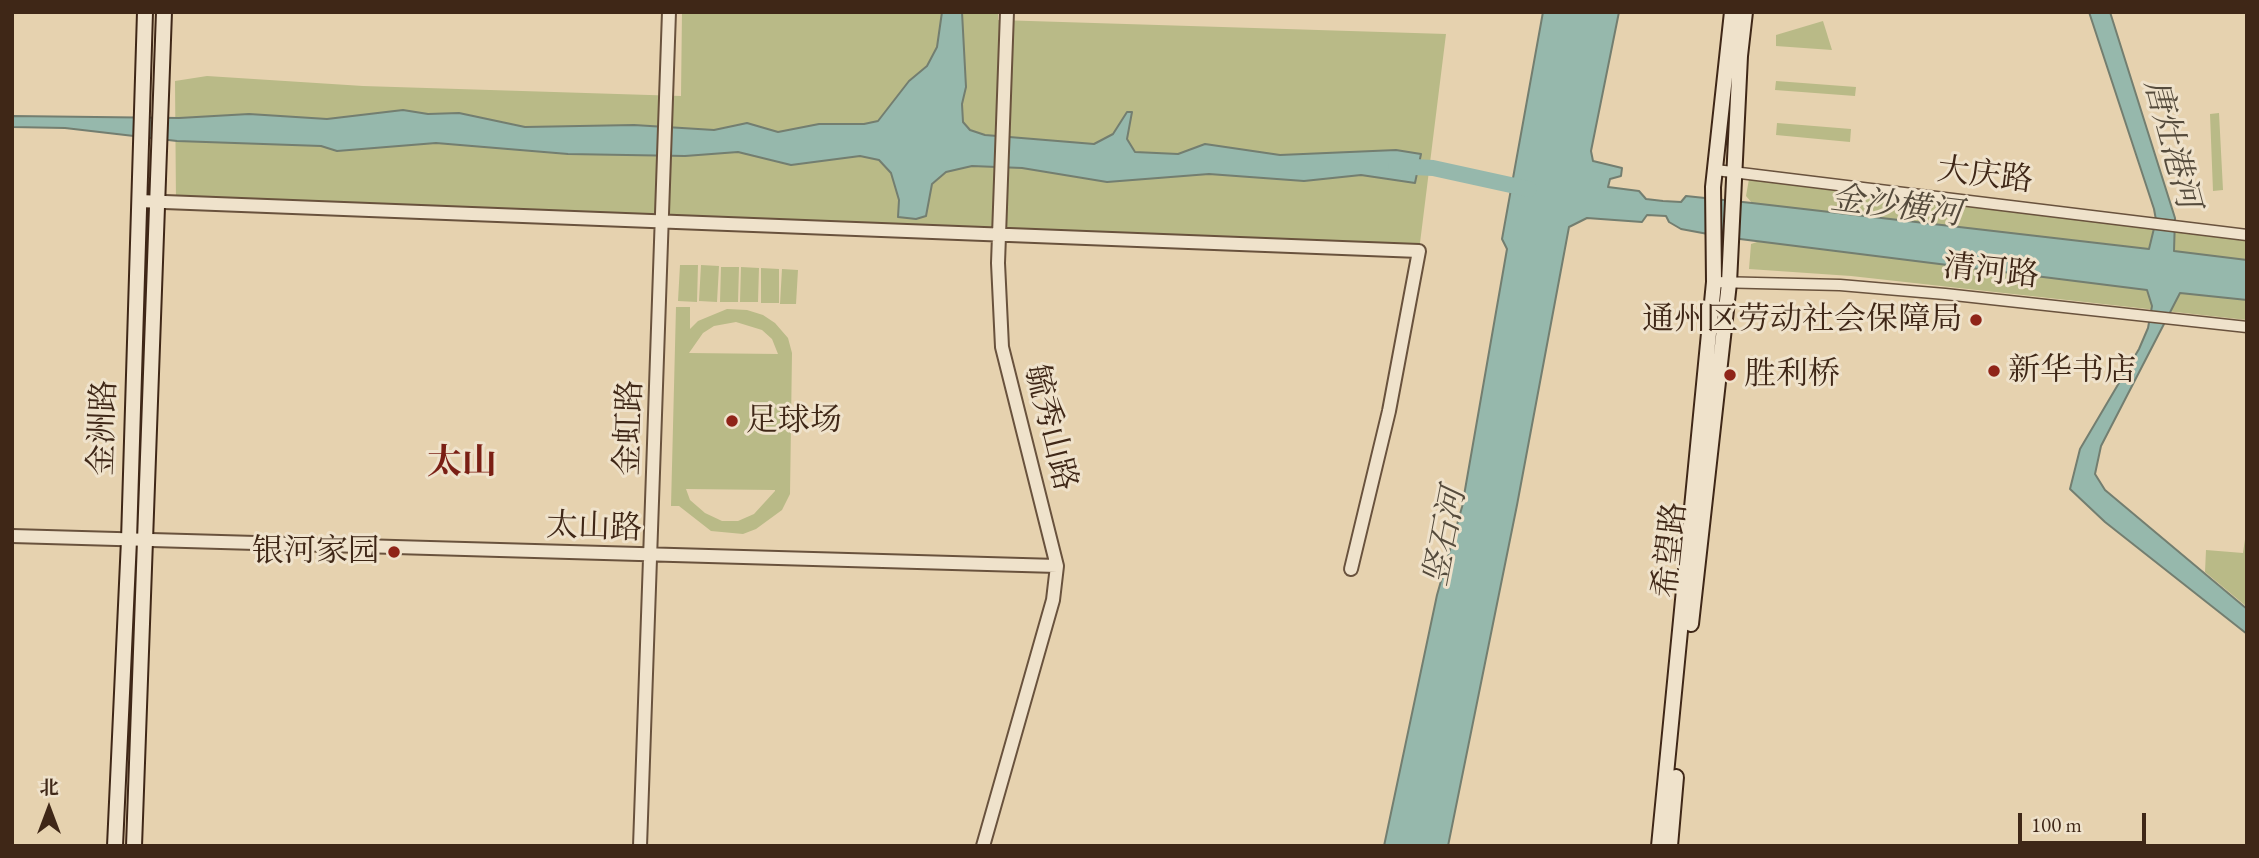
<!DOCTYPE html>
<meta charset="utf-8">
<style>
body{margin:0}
#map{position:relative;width:2259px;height:858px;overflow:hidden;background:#e6d2af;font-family:"EB Garamond","Noto Serif SC",serif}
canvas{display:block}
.frame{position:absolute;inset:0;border:14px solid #3f2717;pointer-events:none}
.north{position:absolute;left:14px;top:774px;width:70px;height:70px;-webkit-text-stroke:5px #efe2cb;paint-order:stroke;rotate:0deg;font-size:19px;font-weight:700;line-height:28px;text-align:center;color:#3f2717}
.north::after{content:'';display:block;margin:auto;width:24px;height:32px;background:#3f2717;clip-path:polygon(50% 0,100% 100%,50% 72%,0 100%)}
.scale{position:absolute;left:2018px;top:813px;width:128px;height:32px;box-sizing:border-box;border:4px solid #3f2717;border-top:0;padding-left:9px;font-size:21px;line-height:24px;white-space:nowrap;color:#3f2717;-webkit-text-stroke:5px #efe2cb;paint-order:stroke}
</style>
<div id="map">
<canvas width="2259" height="858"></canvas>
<div class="frame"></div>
<div class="north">北</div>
<div class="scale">100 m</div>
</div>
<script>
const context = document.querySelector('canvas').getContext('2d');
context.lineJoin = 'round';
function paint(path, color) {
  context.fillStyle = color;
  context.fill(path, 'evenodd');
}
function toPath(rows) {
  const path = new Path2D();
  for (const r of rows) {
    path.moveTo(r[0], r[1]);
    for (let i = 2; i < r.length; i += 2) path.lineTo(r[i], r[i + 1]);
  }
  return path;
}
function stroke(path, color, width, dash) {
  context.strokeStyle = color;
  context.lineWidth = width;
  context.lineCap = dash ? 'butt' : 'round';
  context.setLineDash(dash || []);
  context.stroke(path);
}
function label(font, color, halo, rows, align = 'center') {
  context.font = font + ' "EB Garamond","Noto Serif SC",serif';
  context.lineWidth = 6;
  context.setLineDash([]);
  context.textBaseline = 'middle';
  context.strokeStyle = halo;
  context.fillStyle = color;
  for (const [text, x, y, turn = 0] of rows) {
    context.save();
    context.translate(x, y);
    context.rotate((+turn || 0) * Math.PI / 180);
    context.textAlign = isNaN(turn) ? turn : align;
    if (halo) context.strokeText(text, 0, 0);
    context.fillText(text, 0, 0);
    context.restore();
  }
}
paint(toPath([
 [682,12,998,12,998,20,1446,34,1419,251,176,203,175,81,207,76,363,86,681,96],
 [1823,21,1832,50,1776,46,1776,35],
 [1776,81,1856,87,1855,96,1775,90],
 [2219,113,2223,190,2213,191,2210,114],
 [1777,123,1851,129,1850,142,1776,135],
 [1749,179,2247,240,2247,260,1752,203,1746,196],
 [1760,241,2247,300,2247,320,1851,276,1749,269,1751,244],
 [680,265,698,265,697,302,678,301],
 [701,265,719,266,717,302,699,301],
 [721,267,739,267,738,302,720,302],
 [741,267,759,268,758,302,740,302],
 [761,268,779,269,779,303,761,303],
 [782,269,798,270,796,304,780,304],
 [676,307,690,307,690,329,698,321,727,309,747,310,763,315,775,323,788,338,792,353,790,494,782,510,756,529,743,534,711,531,679,506,671,506],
 [736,322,762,330,772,339,778,354,689,353,703,333,714,326],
 [686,489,775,490,775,491,754,514,738,521,722,521,705,513,690,500],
 [2247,525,2247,607,2205,572,2206,550,2243,553]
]), '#b9ba87');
const water = toPath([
 [942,12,962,12,966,87,962,104,963,122,970,130,985,135,1094,144,1113,134,1127,112,1132,112,1127,139,1135,152,1178,154,1205,144,1280,155,1396,150,1421,154,1415,183,1361,175,1304,181,1209,174,1107,182,1022,168,972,166,946,172,932,184,926,216,916,219,898,217,899,200,891,173,879,160,860,156,791,165,738,152,685,156,568,154,436,143,337,151,321,146,177,141,65,128,12,127,12,116,179,118,249,114,327,119,403,110,428,114,459,113,525,127,634,125,714,130,747,123,778,132,819,124,864,124,878,121,909,81,927,66,937,47,942,12],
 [1543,12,1619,12,1591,151,1593,161,1622,168,1621,176,1610,179,1608,187,1639,191,1646,199,1663,201,1681,202,1686,196,1752,203,2149,249,2156,220,2154,209,2089,12,2110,12,2175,218,2174,251,2247,260,2247,300,2180,293,2101,446,2095,474,2105,490,2247,609,2247,634,2105,522,2070,489,2080,449,2139,349,2148,328,2152,306,2147,290,1724,237,1681,229,1669,222,1666,216,1647,215,1642,222,1587,218,1569,227,1517,505,1448,846,1384,846,1437,595,1462,507,1507,249,1502,239,1543,12]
]);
paint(water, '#96b8ac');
stroke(water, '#737e70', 2);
stroke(toPath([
 [1396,166,1433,168,1529,189]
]), '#96b8ac', 16);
const minor = toPath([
 [1716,170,2247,235],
 [1714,282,1840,285,1945,294,2247,327]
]);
const tertiary = toPath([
 [139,201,1419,251,1389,411,1351,569],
 [12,536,1057,566],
 [640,846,669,12],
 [983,846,1053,600,1057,566,1002,347,998,263,1007,12]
]);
const secondary = toPath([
 [1691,624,1729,283,1740,56,1745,12],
 [115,846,129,540,145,12],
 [134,846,164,12],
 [1659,846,1714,282,1713,187,1732,12],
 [1670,846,1676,777]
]);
stroke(minor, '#69523d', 13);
stroke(tertiary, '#69523d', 16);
stroke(secondary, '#3f2717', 18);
stroke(minor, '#efe2cb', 10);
stroke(tertiary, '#efe2cb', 12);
stroke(secondary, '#efe2cb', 14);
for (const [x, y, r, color] of [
 [1976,320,7,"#8f2418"],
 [1994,371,7,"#8f2418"],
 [1730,375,7,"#8f2418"],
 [732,421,7,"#8f2418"],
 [394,552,7,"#8f2418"]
]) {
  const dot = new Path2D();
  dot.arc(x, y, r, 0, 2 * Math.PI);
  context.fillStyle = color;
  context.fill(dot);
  stroke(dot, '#efe2cb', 2.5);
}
label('32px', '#3f2717', '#efe2cb', [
 ["大庆路",1985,176,7],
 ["清河路",1991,272,6],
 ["金洲路",104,428,-88],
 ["金虹路",630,428,-88],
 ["毓秀山路",1050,428,76],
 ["太山路",594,528,2],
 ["希望路",1671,550,-84]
]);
label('32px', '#3f2717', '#efe2cb', [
 ["通州区劳动社会保障局",1962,320,"right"],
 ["新华书店",2008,371],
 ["胜利桥",1744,375],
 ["足球场",746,421],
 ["银河家园",380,552,"right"]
], 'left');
label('italic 33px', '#554b3c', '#efe2cb', [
 ["唐灶港河",2171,144,75],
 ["金沙横河",1896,207,7],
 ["竖石河",1446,537,-79]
]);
label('bold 35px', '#7a1f14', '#efe2cb', [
 ["太山",462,463]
]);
</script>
